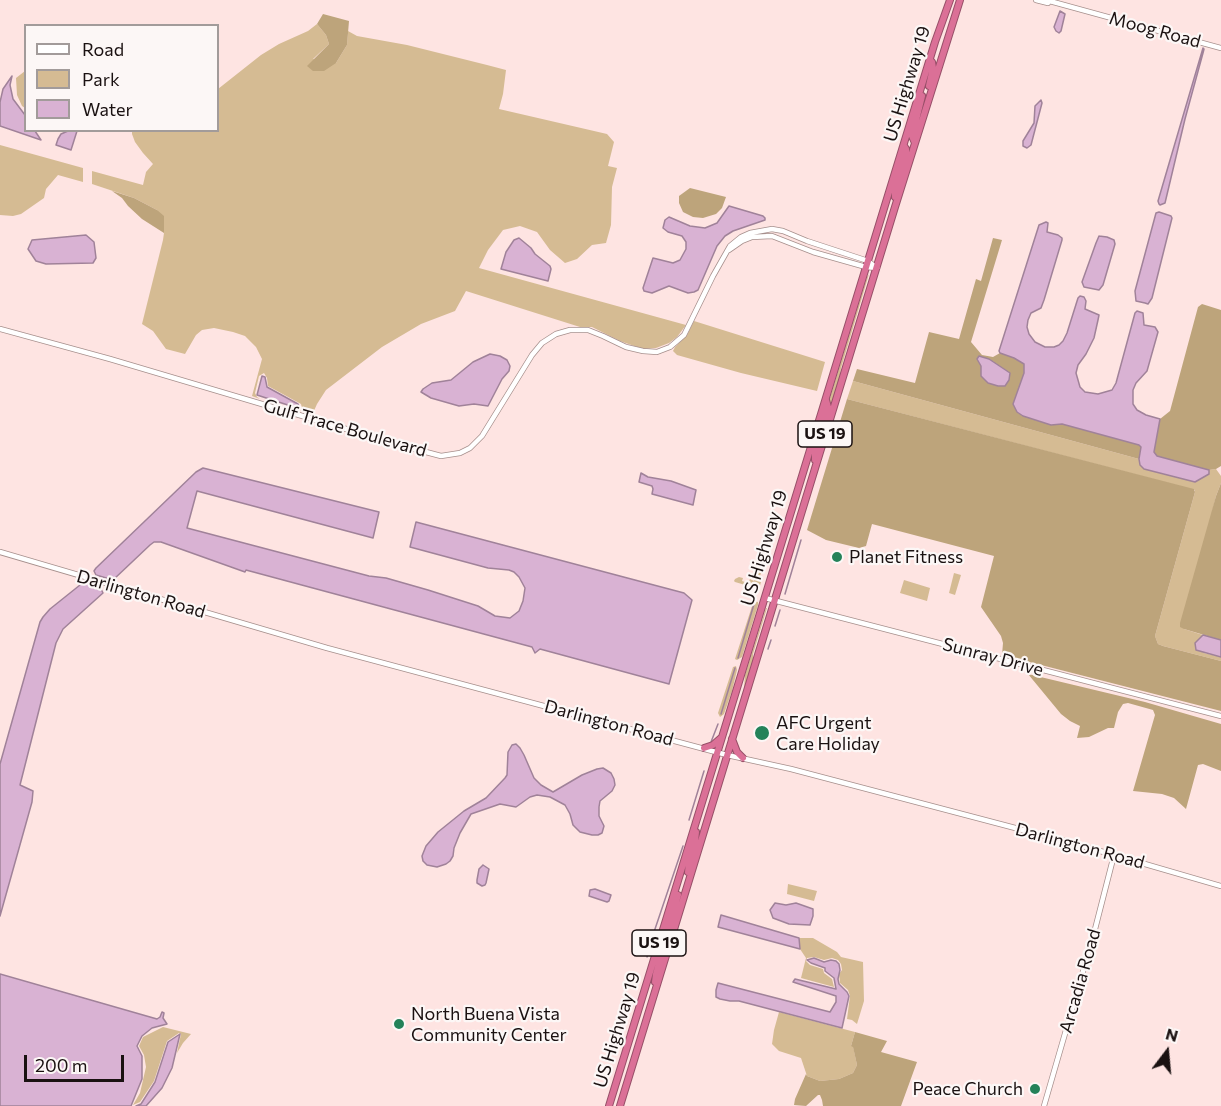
<!DOCTYPE html>
<style>
body{margin:0}
#map{position:relative;width:1221px;height:1106px;overflow:hidden;background:#fee4e2;font-family:Commissioner,sans-serif}
canvas{display:block}
.legend{position:absolute;left:24px;top:24px;width:195px;height:108px;box-sizing:border-box;background:#fcf7f6;border:2px solid #a29b9a;margin:0;padding:8px 10px;list-style:none;font-size:18px;color:#1a1111}
.legend li{display:flex;align-items:center;gap:12px;height:30px}
.legend b{width:30px;border:2px solid #a29b9a}
.north{position:absolute;left:1137px;top:1022px;width:60px;height:60px;-webkit-text-stroke:4px #fcf7f6;paint-order:stroke;rotate:16deg;font-size:16px;font-weight:700;line-height:24px;text-align:center;color:#1a1111}
.north::after{content:'';display:block;margin:auto;width:21px;height:27px;background:#1a1111;clip-path:polygon(50% 0,100% 100%,50% 72%,0 100%)}
.scale{position:absolute;left:24px;top:1055px;width:100px;height:27px;box-sizing:border-box;border:3px solid #1a1111;border-top:0;padding-left:8px;font-size:18px;line-height:21px;white-space:nowrap;color:#1a1111;-webkit-text-stroke:4px #fcf7f6;paint-order:stroke}
</style>
<div id="map">
<canvas width="1221" height="1106"></canvas>
<ul class="legend">
<li><b style="height:8px;background:#fff"></b>Road</li>
<li><b style="height:16px;background:#d5bb93"></b>Park</li>
<li><b style="height:16px;background:#d9b2d3"></b>Water</li>
</ul>
<div class="north">N</div>
<div class="scale">200 m</div>
</div>
<script>
const context = document.querySelector('canvas').getContext('2d');
context.lineJoin = 'round';
function paint(path, color) {
  context.fillStyle = color;
  context.fill(path, 'evenodd');
}
function toPath(rows) {
  const path = new Path2D();
  for (const r of rows) {
    path.moveTo(r[0], r[1]);
    for (let i = 2; i < r.length; i += 2) path.lineTo(r[i], r[i + 1]);
  }
  return path;
}
function stroke(path, color, width, dash) {
  context.strokeStyle = color;
  context.lineWidth = width;
  context.lineCap = dash ? 'butt' : 'round';
  context.setLineDash(dash || []);
  context.stroke(path);
}
function label(font, color, halo, rows, align = 'center') {
  context.font = font + ' Commissioner,sans-serif';
  context.lineWidth = 4.5;
  context.setLineDash([]);
  context.textBaseline = 'middle';
  context.strokeStyle = halo;
  context.fillStyle = color;
  for (const [text, x, y, turn = 0] of rows) {
    context.save();
    context.translate(x, y);
    context.rotate((+turn || 0) * Math.PI / 180);
    context.textAlign = isNaN(turn) ? turn : align;
    if (halo) context.strokeText(text, 0, 0);
    context.fillText(text, 0, 0);
    context.restore();
  }
}
paint(toPath([
 [317,24,326,35,329,44,313,59,336,63,347,45,348,31,357,36,407,45,487,65,506,70,503,94,499,109,607,134,614,142,608,166,617,168,612,187,611,225,606,243,592,245,577,259,565,263,550,250,537,232,520,226,503,230,488,250,479,268,686,325,677,337,669,343,656,348,643,349,620,341,592,327,580,327,466,291,455,311,421,324,382,347,326,390,317,404,313,413,299,410,302,408,301,404,268,386,267,378,264,373,259,376,255,393,257,397,260,399,252,396,262,359,256,347,245,336,233,332,214,328,202,330,196,335,185,354,166,349,153,331,142,324,163,240,164,233,157,210,134,198,92,184,92,171,143,185,146,172,153,164,143,153,135,142,132,134,132,131,218,130,218,89,261,55,279,44,308,31],
 [25,71,25,108,22,106,17,95,16,78],
 [0,145,83,168,83,182,58,175,46,189,44,198,21,214,13,216,0,215],
 [869,274,841,368,840,375,830,408,829,401,867,277],
 [694,321,825,362,817,391,741,373,677,355,673,351,675,347,687,335],
 [853,381,1139,459,1140,465,1144,469,1195,482,1209,474,1209,470,1216,469,1221,476,1221,483,1216,496,1184,629,1203,635,1199,641,1204,653,1221,657,1221,661,1163,646,1158,644,1155,636,1195,492,1195,490,847,399],
 [761,567,765,568,762,570,759,579,761,582,759,589,735,582,734,581,735,579,739,577,743,578,742,581,748,583,750,579,754,581,757,571,754,569],
 [954,573,961,575,955,595,949,593],
 [904,580,930,588,927,601,900,593],
 [754,601,758,602,758,605,742,657,737,660,735,659,753,603],
 [766,608,767,608,753,654,753,663,744,689,745,675],
 [736,666,737,670,732,691,724,714,720,717,718,713,733,667],
 [788,884,817,891,814,901,787,894],
 [799,938,813,938,837,952,841,957,863,962,864,1001,857,1024,852,1020,847,1019,850,996,848,990,840,983,839,974,842,970,841,964,838,960,832,958,824,960,814,957,807,958,806,961,810,965,823,969,824,973,832,979,834,987,801,978,806,958,800,949],
 [779,1012,855,1032,851,1046,853,1046,857,1065,853,1073,839,1079,820,1081,807,1076,801,1058,779,1051,772,1044,774,1030],
 [163,1027,191,1034,183,1043,177,1053,181,1034,179,1033,167,1041,154,1081,140,1102,133,1105,140,1093,146,1067,144,1055,139,1046,143,1037]
]), '#d5bb93');
paint(toPath([
 [323,14,349,21,347,45,336,63,324,71,313,71,307,66,329,44,326,35,317,24],
 [690,188,726,197,722,208,716,214,703,218,693,217,683,212,679,203,679,196],
 [112,191,134,198,157,210,164,216,164,233,142,219,128,206,122,198],
 [993,238,1002,240,971,342,982,355,993,357,1000,353,1014,358,1024,363,1024,373,1013,404,1017,412,1023,416,1051,425,1062,424,1139,445,1141,447,1139,459,853,381,857,369,915,383,929,332,959,339,976,279,981,281],
 [977,359,989,359,1010,373,981,376,982,366],
 [1202,304,1221,310,1221,466,1216,469,1209,470,1157,456,1154,452,1160,419,1170,411,1198,307],
 [847,399,1194,489,1195,492,1155,636,1158,644,1163,646,1221,661,1221,711,1002,655,1003,643,1001,636,981,607,994,556,872,524,866,546,859,548,826,540,807,530],
 [1221,483,1221,640,1184,629,1180,627,1180,623,1216,496],
 [1028,674,1145,702,1221,724,1221,771,1203,764,1198,765,1186,809,1174,798,1162,794,1133,791,1155,715,1153,710,1128,703,1123,704,1118,712,1114,728,1108,728,1089,737,1077,738,1080,726,1070,721,1061,714],
 [855,1032,887,1041,881,1052,917,1062,901,1106,823,1106,822,1100,820,1095,818,1095,806,1106,794,1105,795,1099,806,1074,807,1076,820,1081,839,1079,853,1073,857,1065,853,1047,851,1046]
]), '#bda47b');
const water = toPath([
 [1060,11,1065,14,1061,31,1059,33,1056,31,1054,27,1060,11],
 [1203,48,1204,49,1203,53,1185,119,1165,203,1160,205,1159,204,1158,201,1203,48],
 [12,76,10,85,13,99,25,115,26,130,35,131,41,140,0,126,0,102,3,89,12,76],
 [1041,100,1042,103,1031,145,1027,148,1023,146,1023,141,1034,123,1035,106,1041,100],
 [68,131,77,131,71,150,56,145,58,139,61,134,68,131],
 [729,206,763,216,765,218,765,220,733,231,725,236,717,246,698,290,694,292,688,293,669,286,652,293,644,291,643,288,653,258,673,263,680,260,686,249,686,242,682,236,668,232,663,228,665,220,669,217,690,226,705,228,717,223,729,206],
 [1159,212,1171,216,1172,218,1152,298,1148,304,1145,303,1136,301,1135,291,1156,213,1159,212],
 [1046,222,1048,223,1047,232,1058,235,1062,238,1062,240,1044,300,1041,308,1031,313,1028,320,1027,327,1029,334,1035,342,1045,347,1054,347,1059,345,1063,341,1067,333,1078,298,1080,296,1084,297,1086,301,1085,309,1099,315,1098,320,1094,338,1086,354,1078,365,1076,373,1080,387,1085,392,1098,394,1112,390,1116,383,1135,313,1137,311,1143,313,1144,325,1155,327,1158,332,1147,371,1136,383,1133,390,1133,404,1137,410,1146,415,1160,419,1154,452,1157,456,1209,470,1209,474,1195,482,1144,469,1140,465,1139,459,1141,447,1139,445,1062,424,1051,425,1023,416,1017,412,1013,404,1024,373,1024,364,1014,358,1000,353,999,351,1039,225,1046,222],
 [86,235,94,242,96,258,93,263,46,264,36,261,28,249,32,240,86,235],
 [1099,236,1107,237,1114,240,1115,244,1103,285,1099,290,1084,287,1082,282,1096,243,1099,236],
 [519,238,531,248,535,254,550,266,551,269,548,281,501,269,506,252,514,240,519,238],
 [490,354,500,356,507,360,510,366,509,371,502,379,488,406,474,404,459,406,431,398,421,392,423,389,432,383,451,380,473,362,490,354],
 [979,356,989,359,1010,373,1009,380,1005,386,998,386,988,383,981,376,981,366,977,359,979,356],
 [262,376,265,377,267,387,298,404,300,408,297,408,257,395,262,376],
 [203,468,379,512,373,538,197,491,187,528,369,576,386,578,428,590,478,606,495,616,510,618,519,611,523,601,525,588,519,577,514,572,509,570,488,568,410,547,416,522,684,593,692,600,669,684,540,649,535,653,532,647,246,570,245,572,161,542,154,542,150,545,113,580,96,575,94,571,96,568,196,472,203,468],
 [641,473,648,477,671,481,696,490,693,505,652,494,653,489,652,486,639,482,641,473],
 [85,581,99,585,103,593,63,629,56,643,20,785,33,791,32,802,0,916,0,764,40,622,43,617,50,609,85,581],
 [1203,635,1221,640,1221,657,1196,650,1195,643,1203,635],
 [516,744,520,748,524,755,534,778,541,785,553,792,582,775,597,769,603,768,611,773,614,779,615,785,612,791,600,801,599,807,599,816,604,826,602,833,598,835,592,835,580,832,573,825,570,814,565,805,550,797,537,795,530,797,516,807,500,804,471,814,460,833,454,848,453,856,450,861,446,864,437,867,427,865,423,861,422,856,426,846,438,832,464,811,486,798,505,778,507,775,508,752,512,745,516,744],
 [483,865,489,869,486,883,485,885,482,886,477,883,477,880,479,869,483,865],
 [595,889,611,895,609,901,607,902,589,896,590,890,595,889],
 [775,903,786,905,796,903,813,909,813,916,810,925,789,924,773,918,770,910,775,903],
 [721,915,799,938,800,949,718,927,721,915],
 [814,958,824,962,831,960,836,961,839,964,840,970,838,979,839,984,847,992,849,996,842,1028,739,1001,730,1001,720,999,716,997,716,990,718,983,830,1012,836,1002,836,996,793,982,795,979,836,989,834,978,825,971,825,968,811,963,807,960,814,958],
 [0,974,157,1019,160,1017,162,1012,164,1013,163,1018,167,1024,152,1028,142,1036,137,1046,142,1056,142,1079,131,1106,0,1106,0,974],
 [180,1034,172,1068,162,1088,146,1106,136,1106,141,1104,155,1082,168,1042,180,1034]
]);
paint(water, '#d9b2d3');
stroke(water, '#a08299', 1.5);
stroke(toPath([
 [785,594,801,540],
 [775,626,780,610],
 [768,649,771,640],
 [738,658,754,604],
 [721,714,735,668],
 [711,742,718,724],
 [689,820,704,771],
 [654,932,683,846],
 [647,957,649,949]
]), '#a08299', 1.5);
const secondary = toPath([
 [1036,0,1048,3],
 [1046,0,1221,48],
 [729,250,742,241,752,237,772,236,813,252,866,267,877,268],
 [0,329,110,359,407,447,441,456,460,453,470,448,482,436,532,355,542,343,556,334,570,330,588,330,603,336,626,347,643,351,657,352,670,347,684,335,688,327,713,276,730,246,741,237,750,233,772,229,783,231,807,241,868,261,877,268],
 [0,552,327,648,727,755,791,769,1076,844,1221,886],
 [765,598,1221,716],
 [1044,1106,1093,937,1114,855]
]);
const highway = toPath([
 [929,86,933,68,932,62,930,60],
 [915,143,912,136,922,96],
 [895,197,895,191,906,154,906,149,904,146],
 [825,420,828,407,826,400],
 [815,460,815,454,820,435],
 [732,739,737,752,743,758],
 [704,748,713,745,721,738],
 [688,872,689,863,695,841,696,832],
 [669,943,668,939,668,932,678,895],
 [655,982,656,974,662,952,659,944],
 [609,1106,935,42,950,0],
 [620,1106,895,207,960,0]
]);
stroke(secondary, '#a68f8c', 6);
stroke(highway, '#974f68', 8);
stroke(secondary, '#fff', 4.5);
stroke(highway, '#db7097', 6);
for (const [x, y, r, color] of [
 [837,557,6,"#248259"],
 [762,733,8,"#248259"],
 [399,1024,6,"#248259"],
 [1035,1089,6,"#248259"]
]) {
  const dot = new Path2D();
  dot.arc(x, y, r, 0, 2 * Math.PI);
  context.fillStyle = color;
  context.fill(dot);
  stroke(dot, '#fcf7f6', 2);
}
for (const [x, y, w] of [
 [825,434,54],
 [659,943,54]
]) {
  const box = new Path2D();
  box.roundRect(x - w / 2, y - 13, w, 26, 4.5);
  context.fillStyle = '#fcf7f6';
  context.fill(box);
  stroke(box, '#1a1111', 1.5);
}
label('bold 16px', '#1a1111', null, [
 ["US 19",825,434],
 ["US 19",659,943]
]);
label('18px', '#1a1111', '#fcf7f6', [
 ["Moog Road",1155,30,15],
 ["US Highway 19",907,84,-73],
 ["Gulf Trace Boulevard",345,428,16],
 ["US Highway 19",764,548,-73],
 ["Darlington Road",141,594,16],
 ["Sunray Drive",993,657,15],
 ["Darlington Road",609,723,15],
 ["Darlington Road",1080,846,15],
 ["Arcadia Road",1080,981,-74],
 ["US Highway 19",617,1030,-73]
]);
label('18px', '#1a1111', '#fcf7f6', [
 ["Planet Fitness",849,557],
 ["AFC Urgent",776,723],
 ["Care Holiday",776,744],
 ["North Buena Vista",411,1014],
 ["Community Center",411,1035],
 ["Peace Church",1023,1089,"right"]
], 'left');
</script>
